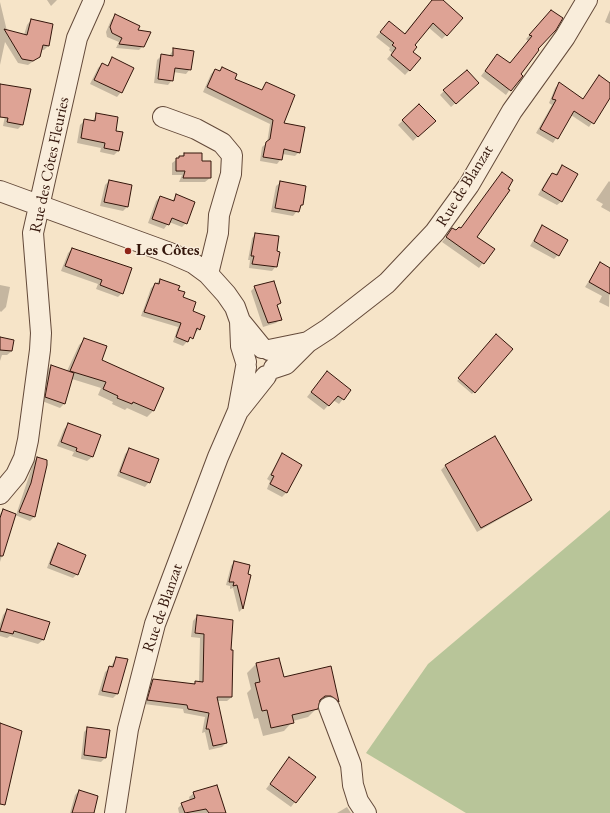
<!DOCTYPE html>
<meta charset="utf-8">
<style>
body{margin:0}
canvas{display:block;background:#f6e4c8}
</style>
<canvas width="610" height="813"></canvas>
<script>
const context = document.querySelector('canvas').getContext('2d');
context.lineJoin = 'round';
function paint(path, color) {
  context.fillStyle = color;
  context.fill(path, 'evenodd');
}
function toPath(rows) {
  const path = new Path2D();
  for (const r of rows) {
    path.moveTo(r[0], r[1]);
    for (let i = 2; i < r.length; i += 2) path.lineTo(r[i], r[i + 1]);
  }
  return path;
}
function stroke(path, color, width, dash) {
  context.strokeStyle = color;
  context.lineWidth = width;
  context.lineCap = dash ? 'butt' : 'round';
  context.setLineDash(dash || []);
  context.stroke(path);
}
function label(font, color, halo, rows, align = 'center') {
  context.font = font + ' "EB Garamond",serif';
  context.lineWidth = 3;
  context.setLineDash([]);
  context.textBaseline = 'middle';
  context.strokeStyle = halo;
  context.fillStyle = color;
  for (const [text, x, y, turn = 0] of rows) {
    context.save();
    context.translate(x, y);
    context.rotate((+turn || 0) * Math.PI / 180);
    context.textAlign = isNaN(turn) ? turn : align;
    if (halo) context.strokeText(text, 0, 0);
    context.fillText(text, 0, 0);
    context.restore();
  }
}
paint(toPath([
 [610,510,610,813,466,813,366,753,428,664]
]), '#b8c599');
paint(toPath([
 [47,0,57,0,51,6],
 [432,0,442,0,446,35,442,39,428,27,413,45,412,52,420,59,405,75,387,59,392,53,389,50,390,48,376,37,385,27,404,34],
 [0,2,7,31,24,35,27,25,31,20,52,25,48,46,44,50,41,50,39,57,28,65,18,63,5,42,0,65],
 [610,10,610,24,605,22],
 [547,15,537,49,506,95,481,76,497,55,509,64,528,41,526,39],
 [116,16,136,31,143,46,139,50,116,48,119,42,107,37,106,32,111,20],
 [174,49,190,69,186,74,173,72,172,80,168,85,154,83,157,60,162,55,169,56],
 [113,59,121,92,117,97,90,84,98,68,102,64,107,66],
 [222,68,233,79,261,91,266,83,282,124,299,152,295,156,282,154,281,159,277,164,260,161,262,147,267,143,270,124,203,92,211,74,215,70,219,72],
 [599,76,610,84,610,97,589,127,571,115,553,143,536,133,552,105,549,103,555,88,559,84,583,99],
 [474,87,451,107,440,95,444,91],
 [10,92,22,125,18,129,3,126],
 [419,105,434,120,413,141,398,125],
 [97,114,115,132,119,150,114,155,100,152,101,148,77,143,80,125,85,120,92,122],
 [184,154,201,162,210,178,205,182,179,182,182,175,172,175,172,163],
 [562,166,562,201,557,205,538,195,548,178,552,174,555,175],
 [502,173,476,237,493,249,479,268,442,242,453,229,456,231,461,229],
 [109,181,127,207,123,211,100,206,105,185],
 [609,181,610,182,610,212,601,207,603,204,596,200],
 [281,182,302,205,293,216,271,212,276,186],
 [177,195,186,223,182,227,169,222,164,229,148,223,156,201,160,197,172,201],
 [542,226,558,255,554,259,530,246],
 [256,234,276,252,276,266,272,271,249,268,250,260,248,260,252,238],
 [72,249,122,293,118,297,96,289,98,284,61,271,68,253],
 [600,264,610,269,609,307,599,302,602,296,585,287],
 [160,280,177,291,192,311,199,329,183,346,173,342,178,327,141,316,151,288],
 [0,285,10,287,6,307,1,312,0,311],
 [255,287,280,303,276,306,280,319,276,323,263,327,251,291],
 [496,336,511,349,472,394,457,381],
 [0,338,12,351,7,355,2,355,0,361],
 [84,340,101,361,163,388,153,411,147,417,127,408,125,410,112,404,113,402,98,395,101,388,72,379,64,404,60,408,42,401,47,370,51,366,67,371,79,345],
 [323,377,350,390,339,404,333,400,324,410,307,397],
 [68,425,99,436,92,457,87,461,72,456,74,452,57,446,64,429],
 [495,437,531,499,526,504,477,532,441,470,445,466],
 [129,450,149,482,145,487,117,476,125,454],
 [282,455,301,465,286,493,282,497,267,489,270,481,267,479],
 [37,458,46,461,34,517,30,521,15,515,0,562,0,514,3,510,16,515,34,461],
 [58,545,77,574,73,578,47,568,54,549],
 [234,562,250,575,242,609,239,612,233,588,230,589,230,586,226,585,231,566],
 [7,610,48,622,43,640,38,644,10,636,7,638,0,636,0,624,3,615],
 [197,616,230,651,232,697,227,701,216,701,226,743,222,747,209,750,205,732,202,733,205,717,184,713,183,709,144,704,149,684,153,680,193,685,195,682,199,683,200,638,191,637,193,621],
 [116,658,117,694,113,698,98,695,105,672,110,668],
 [256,664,283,678,331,667,338,702,330,710,322,704,318,705,317,708,308,717,293,721,284,731,263,736,258,718,254,719,247,693,251,689,247,673],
 [88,728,105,758,101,762,81,759,84,732],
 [289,759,314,777,291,807,266,789],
 [79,791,93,813,70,813,75,795],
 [194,793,224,813,179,813,178,808,182,804,190,801,189,797],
 [347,807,351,813,337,813]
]), '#0003');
const building = toPath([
 [432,0,443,0,463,18,447,36,433,23,415,45,417,47,413,52,421,58,410,71,391,55,396,48,392,45,394,43,380,32,389,21,405,34,432,0],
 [551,10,563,18,556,30,538,49,539,50,521,74,523,76,511,91,485,71,497,54,510,63,532,36,529,35,551,10],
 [115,14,140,26,138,30,151,32,144,47,119,44,122,38,112,33,110,27,115,14],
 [31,19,53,24,49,46,43,45,40,57,33,61,22,59,4,29,27,35,31,19],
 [173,48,194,51,191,70,175,68,173,81,158,79,161,54,173,56,173,48],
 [112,57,134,68,122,93,94,80,102,63,108,66,112,57],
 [222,67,237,74,235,79,262,90,266,82,295,95,284,123,305,127,300,153,284,149,282,160,263,157,266,142,270,139,273,120,207,87,215,69,220,71,222,67],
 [467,70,479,83,456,104,443,90,467,70],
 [599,75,610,83,610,98,594,124,574,111,558,139,540,129,556,100,552,99,559,82,583,99,599,75],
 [0,84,31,89,23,125,7,122,8,118,0,117,0,84],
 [419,104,436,121,418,137,402,120,419,104],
 [96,113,118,117,116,131,123,132,119,151,104,148,105,143,81,138,84,119,95,121,96,113],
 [184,153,202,153,202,161,211,161,211,178,183,178,185,171,176,171,176,158,179,158,179,156,184,156,184,153],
 [562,165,578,174,562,202,542,190,552,173,557,175,562,165],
 [502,172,513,180,508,189,510,190,477,237,495,249,484,264,446,237,452,228,456,230,459,227,461,228,502,172],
 [109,180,132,185,128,207,104,202,109,180],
 [280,181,306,186,303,205,301,205,299,212,275,208,280,181],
 [176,194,195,202,187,224,172,218,169,225,152,219,160,196,174,201,176,194],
 [542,225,568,240,559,256,534,241,542,225],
 [255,233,279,236,277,251,280,252,277,267,252,264,254,256,251,256,255,233],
 [72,248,132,268,123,294,100,285,102,280,65,266,72,248],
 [600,262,610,268,610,294,589,282,600,262],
 [160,279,180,286,178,290,185,292,183,297,196,302,193,311,205,316,200,330,197,328,193,339,190,337,188,342,176,337,181,323,144,312,155,283,159,284,160,279],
 [274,281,281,303,277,305,282,320,268,323,254,286,274,281],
 [496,334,513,349,475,393,458,378,496,334],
 [0,337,14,340,12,351,0,350,0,337],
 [84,338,107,346,102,360,164,388,154,411,133,402,132,404,117,398,118,396,103,389,106,382,70,371,84,338],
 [51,365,74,373,65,404,45,397,51,365],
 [327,371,351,390,344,400,338,396,329,406,311,392,327,371],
 [68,423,101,435,93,457,76,451,77,448,61,442,68,423],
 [495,436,532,500,481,528,445,465,495,436],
 [129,448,159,459,150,483,120,472,129,448],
 [282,453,302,465,287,493,270,484,274,476,271,475,282,453],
 [37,457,47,460,47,465,35,517,19,512,31,483,37,457],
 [3,509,16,514,3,556,0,556,0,518,3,509],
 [58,543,86,555,78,575,50,564,58,543],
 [234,561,250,565,248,574,251,575,243,609,237,585,233,586,234,582,229,582,234,561],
 [7,609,50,622,44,640,14,631,13,634,0,631,7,609],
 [197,615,233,620,231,650,233,650,232,697,217,697,227,743,213,746,209,729,206,729,209,713,188,709,187,705,147,700,153,679,195,684,195,681,203,682,204,634,195,633,197,615],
 [116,657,128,659,118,694,102,691,109,666,113,667,116,657],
 [279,658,284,677,331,666,339,702,331,696,325,696,320,700,318,709,292,715,294,723,271,728,267,710,262,711,255,683,260,682,256,663,279,658],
 [0,723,22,731,5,805,0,804,0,723],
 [87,727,110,730,106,758,84,755,87,727],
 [289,757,316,777,296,803,270,784,289,757],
 [217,785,226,813,209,813,206,809,185,813,181,803,195,798,193,792,217,785],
 [79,790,98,796,94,813,72,813,79,790]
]);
paint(building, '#dea395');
stroke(building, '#34160b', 1);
const minor = toPath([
 [163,117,196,129,222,143,232,155,231,174,219,215,218,233,208,274],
 [0,191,170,253,193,263,208,274,226,294,235,307,240,321,262,348],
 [240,321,241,346,246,362],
 [269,350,308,342],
 [274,368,286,364,308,342,328,329,387,283,435,232,469,185,512,111,565,37,587,0],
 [239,410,266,376],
 [0,494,16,475,24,458,28,440,40,350,41,333,33,233,77,38,94,0],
 [329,707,351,765,353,785,358,801,366,813],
 [115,813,128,729,155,624,218,457,238,411,246,367]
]);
stroke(minor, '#644a3a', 22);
stroke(minor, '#f9eddb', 20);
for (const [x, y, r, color] of [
 [128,251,4,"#8f2418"]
]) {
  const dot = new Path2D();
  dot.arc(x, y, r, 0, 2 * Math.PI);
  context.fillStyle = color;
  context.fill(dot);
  stroke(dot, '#f9eddb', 1.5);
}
label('16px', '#34160b', '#f9eddb', [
 ["Rue des Côtes Fleuries",50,165,-78],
 ["Rue de Blanzat",465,186,-58],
 ["Rue de Blanzat",163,608,-71]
]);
label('bold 16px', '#34160b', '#f9eddb', [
 ["Les Côtes",136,251]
], 'left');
</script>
